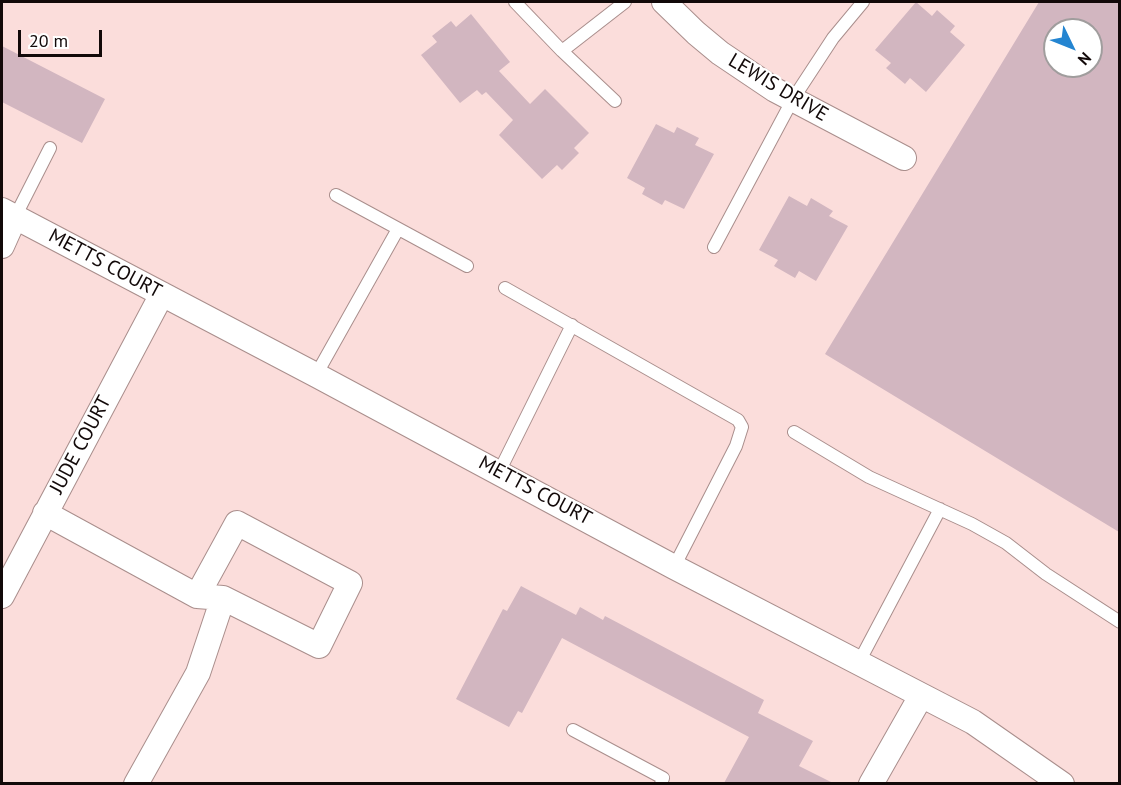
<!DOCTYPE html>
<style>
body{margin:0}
#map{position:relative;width:1121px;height:785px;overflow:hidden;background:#fbdddb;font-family:"PT Sans",sans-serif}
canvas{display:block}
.frame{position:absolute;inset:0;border:3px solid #120909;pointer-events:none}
.north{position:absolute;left:1043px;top:18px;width:60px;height:60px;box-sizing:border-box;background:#fff;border:2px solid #a09d9d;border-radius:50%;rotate:133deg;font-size:16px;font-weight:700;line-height:24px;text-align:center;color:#120909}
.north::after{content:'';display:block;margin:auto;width:21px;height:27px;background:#2485d1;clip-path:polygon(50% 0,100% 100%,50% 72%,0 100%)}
.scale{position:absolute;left:18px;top:30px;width:84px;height:27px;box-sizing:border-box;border:3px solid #120909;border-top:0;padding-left:8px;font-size:18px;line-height:21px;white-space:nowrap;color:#120909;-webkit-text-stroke:4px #fff;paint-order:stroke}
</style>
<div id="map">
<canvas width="1121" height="785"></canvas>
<div class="frame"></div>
<div class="north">N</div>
<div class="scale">20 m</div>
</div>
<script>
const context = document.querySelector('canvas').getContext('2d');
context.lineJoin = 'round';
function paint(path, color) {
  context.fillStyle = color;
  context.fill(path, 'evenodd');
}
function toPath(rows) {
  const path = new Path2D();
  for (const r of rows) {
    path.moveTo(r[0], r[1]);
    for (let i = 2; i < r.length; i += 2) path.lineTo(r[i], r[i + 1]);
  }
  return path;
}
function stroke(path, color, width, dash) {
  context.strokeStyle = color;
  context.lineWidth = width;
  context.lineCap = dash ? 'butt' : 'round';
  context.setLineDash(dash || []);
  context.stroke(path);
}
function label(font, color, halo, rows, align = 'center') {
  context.font = font + ' "PT Sans",sans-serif';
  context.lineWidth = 4.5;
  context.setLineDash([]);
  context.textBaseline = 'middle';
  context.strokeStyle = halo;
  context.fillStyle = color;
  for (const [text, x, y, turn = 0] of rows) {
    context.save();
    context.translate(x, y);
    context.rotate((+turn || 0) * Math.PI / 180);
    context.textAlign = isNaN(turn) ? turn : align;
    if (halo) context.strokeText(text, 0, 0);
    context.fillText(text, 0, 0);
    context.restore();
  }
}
paint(toPath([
 [916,2,932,16,937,10,955,26,950,32,965,45,926,92,910,78,905,84,886,68,891,63,875,50],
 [1039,2,1119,2,1119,532,825,354],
 [1055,30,1091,30,1091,66,1055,66],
 [471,14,510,62,499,71,530,104,545,89,589,133,574,148,579,153,562,170,557,165,542,179,499,135,513,120,486,92,482,95,477,90,460,103,421,55,437,42,432,36,451,21,456,27],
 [2,46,105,99,82,143,2,102],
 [656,124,674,133,677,127,699,138,695,145,714,154,684,209,665,200,662,205,642,194,645,188,627,178],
 [789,196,807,206,811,198,833,211,829,216,848,226,816,281,799,271,795,278,774,266,778,260,759,250],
 [521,586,576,615,580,607,603,620,605,616,764,700,758,713,813,741,799,766,833,783,724,783,749,737,562,638,522,713,518,711,509,727,456,699,503,609,507,611]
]), '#d2b6c0');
const lane = toPath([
 [515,2,562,51],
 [615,101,562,51,625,2],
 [336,195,467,266],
 [15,217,50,148],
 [714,247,793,99,833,38,863,2],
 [505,288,738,420,742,427,736,446,674,567],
 [316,375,398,229],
 [794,432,869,477,972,524,1006,543,1046,574,1120,622],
 [499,472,572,325],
 [859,662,940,509],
 [573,730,663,778,661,784]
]);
const street = toPath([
 [664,2,696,33,720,53,775,90,904,158],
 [2,210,316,375,674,567,973,722,1062,784],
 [2,246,15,217],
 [45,513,197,596,223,598,198,673,136,784],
 [2,596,162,294],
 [197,596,237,523,350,583,319,646,223,598],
 [871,784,921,696]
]);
stroke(lane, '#a98e8c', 14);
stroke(street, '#a98e8c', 26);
stroke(lane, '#fff', 12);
stroke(street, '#fff', 24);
label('20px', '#120909', '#fff', [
 ["LEWIS DRIVE",778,88,31],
 ["METTS COURT",105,264,28],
 ["JUDE COURT",81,445,-62],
 ["METTS COURT",535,491,28]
]);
</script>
